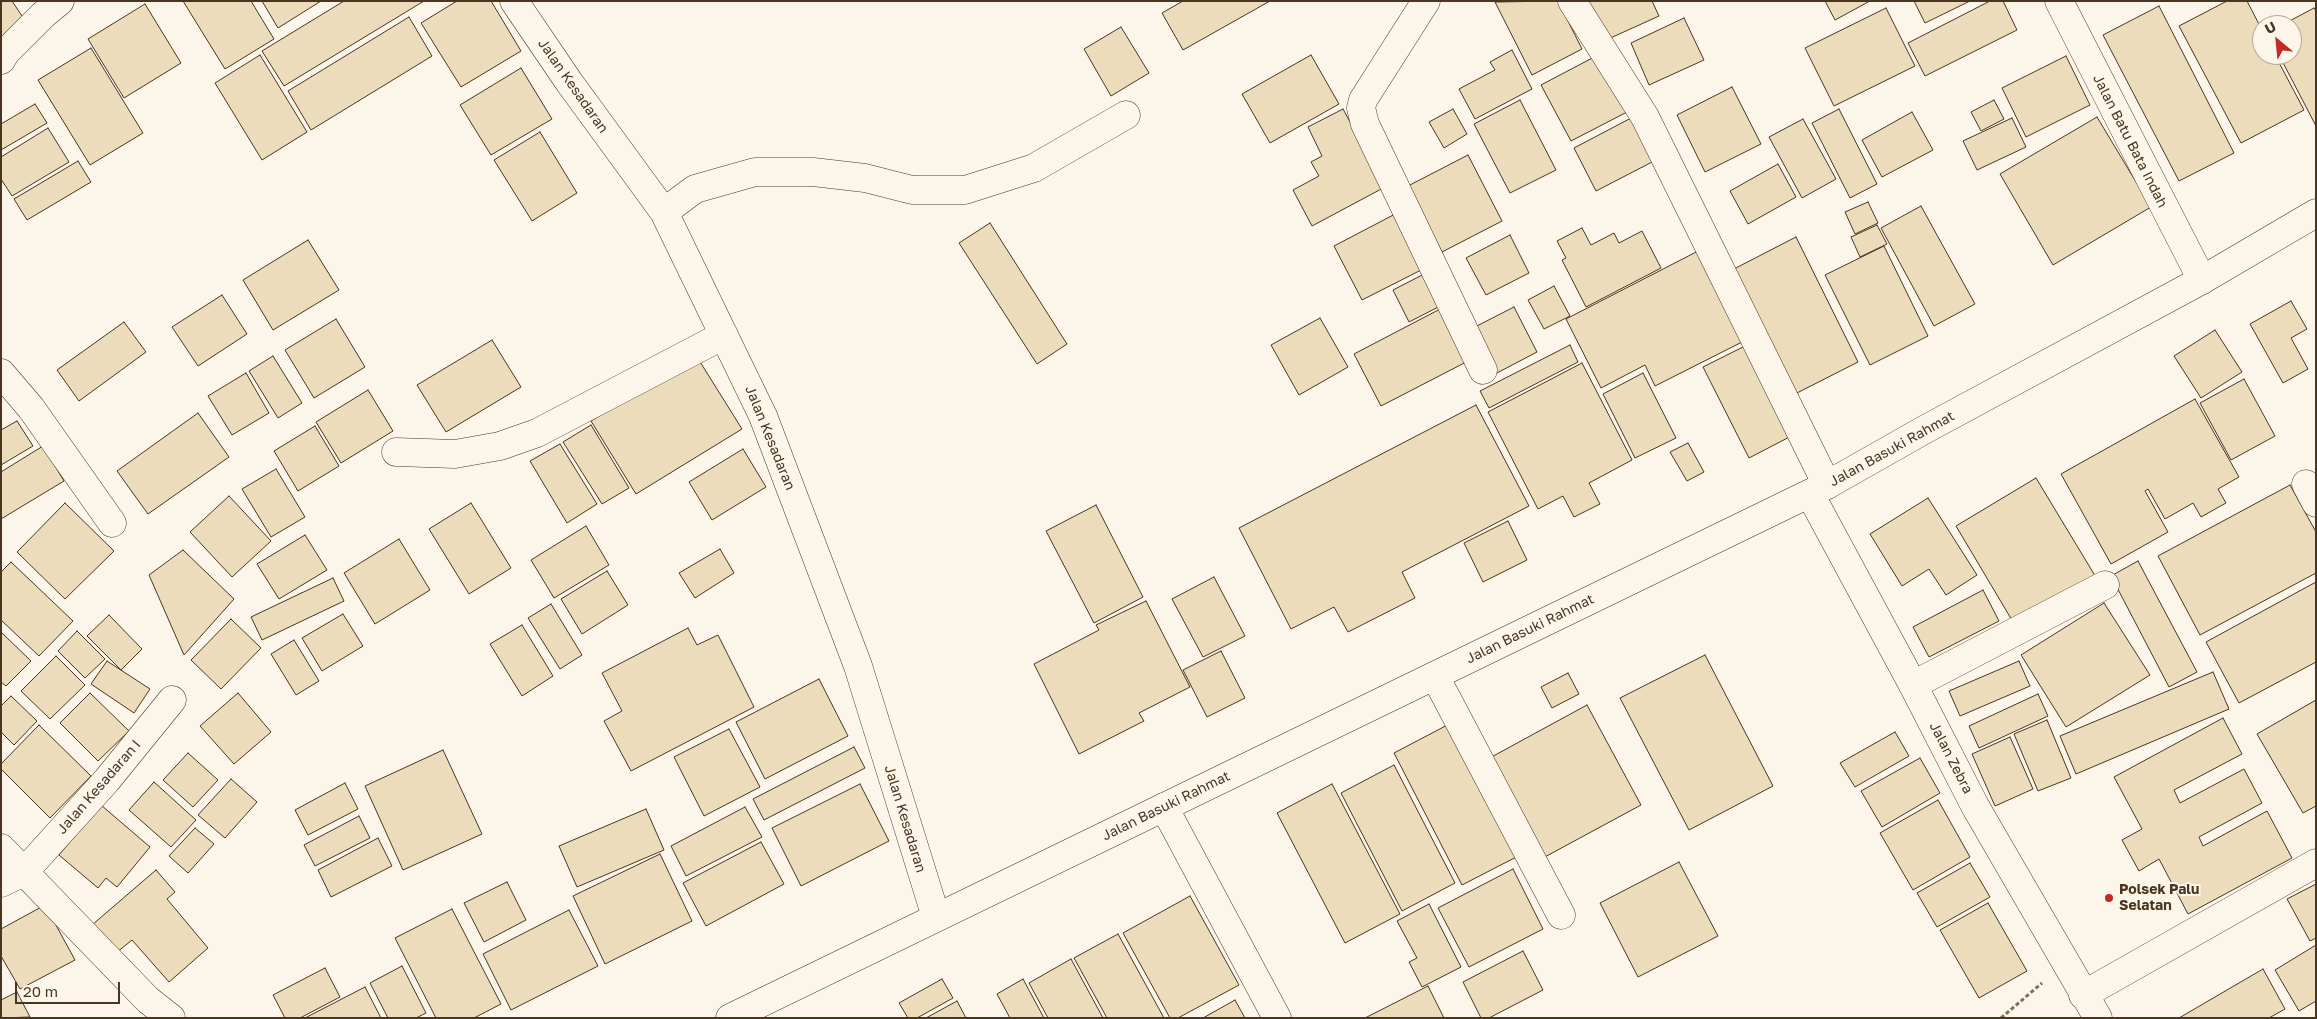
<!DOCTYPE html>
<style>
body{margin:0}
#map{position:relative;width:2317px;height:1019px;overflow:hidden;background:#fbf6e9;font-family:"Golos Text",sans-serif}
canvas{display:block}
.frame{position:absolute;inset:0;border:2px solid #4a3520;pointer-events:none}
.north{position:absolute;left:2252px;top:15px;width:50px;height:50px;box-sizing:border-box;background:#fbf6e9;border:1px solid #b4a999;border-radius:50%;rotate:332deg;font-size:14px;font-weight:700;line-height:20px;text-align:center;color:#4a3520}
.north::after{content:'';display:block;margin:auto;width:18px;height:22px;background:#c62828;clip-path:polygon(50% 0,100% 100%,50% 72%,0 100%)}
.scale{position:absolute;left:15px;top:982px;width:105px;height:22px;box-sizing:border-box;border:2px solid #4a3520;border-top:0;padding-left:6px;font-size:15px;line-height:18px;white-space:nowrap;color:#4a3520;-webkit-text-stroke:4px #fbf6e9;paint-order:stroke}
</style>
<div id="map">
<canvas width="2317" height="1019"></canvas>
<div class="frame"></div>
<div class="north">U</div>
<div class="scale">20 m</div>
</div>
<script>
const context = document.querySelector('canvas').getContext('2d');
context.lineJoin = 'round';
function paint(path, color) {
  context.fillStyle = color;
  context.fill(path, 'evenodd');
}
function toPath(rows) {
  const path = new Path2D();
  for (const r of rows) {
    path.moveTo(r[0], r[1]);
    for (let i = 2; i < r.length; i += 2) path.lineTo(r[i], r[i + 1]);
  }
  return path;
}
function stroke(path, color, width, dash) {
  context.strokeStyle = color;
  context.lineWidth = width;
  context.lineCap = dash ? 'butt' : 'round';
  context.setLineDash(dash || []);
  context.stroke(path);
}
function label(font, color, halo, rows, align = 'center') {
  context.font = font + ' "Golos Text",sans-serif';
  context.lineWidth = 4;
  context.setLineDash([]);
  context.textBaseline = 'middle';
  context.strokeStyle = halo;
  context.fillStyle = color;
  for (const [text, x, y, turn = 0] of rows) {
    context.save();
    context.translate(x, y);
    context.rotate((+turn || 0) * Math.PI / 180);
    context.textAlign = isNaN(turn) ? turn : align;
    if (halo) context.strokeText(text, 0, 0);
    context.fillText(text, 0, 0);
    context.restore();
  }
}
const building = toPath([
 [1,1,12,1,26,22,1,38,1,1],
 [183,1,251,1,274,39,225,69,183,1],
 [262,1,321,1,278,28,262,1],
 [344,1,424,1,284,86,262,51,344,1],
 [457,1,491,1,521,51,461,87,421,23,457,1],
 [1183,1,1270,1,1183,50,1162,13,1183,1],
 [1558,1,1582,49,1532,75,1495,2,1558,1],
 [1588,1,1652,1,1659,16,1606,40,1588,1],
 [1825,1,1870,1,1835,20,1825,1],
 [1914,1,1970,1,1925,23,1914,1],
 [1990,1,2003,1,2017,30,1925,76,1908,43,1990,1],
 [2227,1,2247,1,2262,30,2262,55,2275,55,2304,110,2241,143,2179,26,2227,1],
 [145,4,181,63,124,98,88,39,145,4],
 [2159,6,2234,153,2179,181,2103,35,2159,6],
 [1886,8,1915,66,1834,106,1805,48,1886,8],
 [2314,8,2316,11,2316,126,2279,55,2292,55,2292,25,2282,25,2314,8],
 [409,17,432,56,311,130,288,91,409,17],
 [1684,18,1704,60,1649,85,1631,43,1684,18],
 [1121,27,1149,73,1111,96,1084,49,1121,27],
 [91,48,143,133,90,165,38,80,91,48],
 [1512,50,1532,89,1475,119,1459,89,1495,70,1490,62,1512,50],
 [260,55,307,132,262,160,215,83,260,55],
 [1311,55,1339,104,1270,143,1242,94,1311,55],
 [1598,55,1627,112,1571,141,1541,85,1598,55],
 [2066,56,2090,105,2026,137,2002,88,2066,56],
 [521,68,552,119,491,155,460,105,521,68],
 [1732,87,1761,144,1705,172,1677,115,1732,87],
 [1520,100,1556,170,1510,193,1474,124,1520,100],
 [1994,100,2004,119,1981,131,1971,112,1994,100],
 [35,104,47,123,1,150,1,124,35,104],
 [1343,109,1385,187,1312,226,1293,190,1319,176,1311,162,1322,156,1308,127,1343,109],
 [1453,109,1467,134,1444,148,1429,122,1453,109],
 [1839,109,1877,184,1850,198,1812,123,1839,109],
 [1912,112,1933,150,1882,177,1862,140,1912,112],
 [1633,117,1656,160,1596,191,1574,148,1633,117],
 [2097,117,2151,207,2053,265,2000,174,2097,117],
 [2012,118,2026,147,1977,170,1963,141,2012,118],
 [1803,119,1836,179,1802,198,1769,137,1803,119],
 [48,128,69,162,12,196,1,179,1,157,48,128],
 [540,132,577,193,532,221,494,160,540,132],
 [1468,155,1502,221,1442,252,1408,186,1468,155],
 [78,161,91,182,27,220,14,199,78,161],
 [1778,164,1796,197,1748,224,1730,191,1778,164],
 [1868,202,1878,223,1855,234,1845,212,1868,202],
 [1921,206,1975,304,1934,326,1881,228,1921,206],
 [1399,212,1427,267,1362,300,1334,246,1399,212],
 [990,223,1067,344,1037,364,959,243,990,223],
 [1877,225,1887,244,1860,257,1851,237,1877,225],
 [1582,228,1591,245,1614,233,1619,243,1642,231,1661,268,1586,307,1562,260,1566,258,1557,241,1582,228],
 [1510,235,1529,273,1486,295,1466,258,1510,235],
 [1796,237,1858,362,1791,396,1730,271,1796,237],
 [308,240,339,290,273,330,243,280,308,240],
 [1884,246,1928,336,1870,365,1825,275,1884,246],
 [1702,249,1748,339,1655,386,1645,365,1601,388,1566,319,1702,249],
 [1432,270,1448,302,1409,322,1393,290,1432,270],
 [1554,286,1570,316,1544,329,1528,300,1554,286],
 [222,295,247,334,198,366,172,327,222,295],
 [2291,301,2307,329,2291,338,2308,369,2283,383,2250,324,2291,301],
 [1444,307,1472,359,1381,406,1354,354,1444,307],
 [1514,307,1537,352,1495,374,1471,329,1514,307],
 [1320,318,1348,367,1299,395,1271,345,1320,318],
 [336,319,365,367,314,398,285,350,336,319],
 [124,322,146,352,79,401,57,370,124,322],
 [2215,330,2242,372,2201,398,2174,356,2215,330],
 [492,340,521,387,446,432,417,385,492,340],
 [1753,342,1799,432,1749,458,1703,367,1753,342],
 [1570,345,1578,362,1489,408,1480,391,1570,345],
 [273,356,302,403,278,418,249,371,273,356],
 [697,357,742,429,636,494,591,421,697,357],
 [1582,363,1632,460,1589,483,1600,504,1574,517,1563,496,1538,509,1488,412,1582,363],
 [246,373,269,413,232,435,208,396,246,373],
 [1643,373,1676,438,1635,458,1603,394,1643,373],
 [2244,379,2275,436,2231,460,2200,403,2244,379],
 [368,390,393,431,341,463,316,422,368,390],
 [2195,399,2239,477,2218,489,2226,503,2201,517,2193,503,2165,519,2148,489,2145,491,2168,532,2111,564,2061,474,2195,399],
 [1476,405,1529,506,1402,572,1415,598,1348,632,1334,607,1291,629,1239,528,1476,405],
 [198,413,229,457,148,514,117,471,198,413],
 [17,421,33,446,1,465,1,430,17,421],
 [591,425,629,488,602,504,563,442,591,425],
 [315,426,339,466,298,491,274,451,315,426],
 [1688,443,1704,472,1687,481,1670,452,1688,443],
 [560,444,597,504,567,523,530,461,560,444],
 [43,446,64,481,1,519,1,472,43,446],
 [743,449,766,487,712,520,689,482,743,449],
 [276,469,305,517,271,537,242,489,276,469],
 [2036,478,2097,579,2016,627,1956,526,2036,478],
 [2290,485,2316,532,2316,573,2200,635,2158,556,2290,485],
 [229,496,271,541,232,577,190,532,229,496],
 [1928,498,1977,575,1946,595,1929,569,1902,586,1870,534,1928,498],
 [65,503,114,551,65,599,17,552,65,503],
 [471,503,511,568,469,594,429,529,471,503],
 [1096,505,1143,597,1094,623,1046,531,1096,505],
 [1508,521,1527,560,1483,582,1464,543,1508,521],
 [586,526,609,565,554,598,531,560,586,526],
 [305,535,327,570,279,599,257,564,305,535],
 [399,539,430,590,375,624,344,573,399,539],
 [720,549,734,573,695,598,679,573,720,549],
 [183,550,234,599,184,655,149,575,183,550],
 [2138,561,2197,672,2169,687,2111,576,2138,561],
 [11,562,73,621,39,656,1,620,1,572,11,562],
 [607,571,628,605,582,634,561,599,607,571],
 [1214,577,1245,636,1203,657,1172,599,1214,577],
 [333,578,344,601,262,640,251,617,333,578],
 [2316,582,2316,662,2239,703,2206,642,2316,582],
 [1983,590,1999,621,1929,657,1913,627,1983,590],
 [1146,601,1190,687,1139,713,1144,721,1079,754,1034,664,1099,630,1096,625,1146,601],
 [2104,603,2150,675,2066,727,2021,655,2104,603],
 [551,604,582,655,560,669,528,618,551,604],
 [343,614,363,646,322,671,302,638,343,614],
 [109,615,142,649,121,670,87,636,109,615],
 [231,619,261,648,221,689,191,660,231,619],
 [522,625,553,676,522,696,490,644,522,625],
 [688,628,697,645,718,635,754,707,631,771,604,721,622,711,602,673,688,628],
 [77,631,105,659,85,678,58,651,77,631],
 [1,632,31,661,6,686,1,682,1,632],
 [294,640,319,681,296,695,271,654,294,640],
 [1221,651,1245,698,1207,717,1183,670,1221,651],
 [1705,655,1773,786,1689,830,1620,698,1705,655],
 [56,656,85,685,50,719,21,691,56,656],
 [107,661,150,689,134,713,91,684,107,661],
 [2019,661,2030,686,1960,716,1949,691,2019,661],
 [2213,672,2229,709,2076,774,2060,736,2213,672],
 [1568,673,1579,694,1552,708,1541,687,1568,673],
 [819,679,848,736,765,779,736,722,819,679],
 [90,693,129,731,98,761,60,723,90,693],
 [238,693,271,732,234,764,200,726,238,693],
 [2038,694,2048,716,1979,748,1969,726,2038,694],
 [11,696,37,721,14,745,1,732,1,706,11,696],
 [2316,700,2316,806,2303,813,2257,734,2316,700],
 [1587,705,1641,805,1541,859,1486,760,1587,705],
 [2223,718,2242,754,2174,790,2180,803,2244,769,2262,803,2199,837,2203,846,2267,811,2292,858,2188,914,2159,859,2139,871,2122,840,2142,829,2114,777,2223,718],
 [2047,720,2071,778,2038,791,2014,734,2047,720],
 [1455,721,1524,853,1462,885,1394,753,1455,721],
 [39,725,91,776,50,818,1,769,1,764,39,725],
 [729,729,760,787,704,816,674,757,729,729],
 [1895,732,1909,756,1855,787,1840,763,1895,732],
 [2010,737,2033,789,1995,806,1972,754,2010,737],
 [854,747,865,768,764,820,753,799,854,747],
 [443,750,482,834,403,870,365,786,443,750],
 [188,753,218,780,193,807,163,780,188,753],
 [1920,758,1940,793,1882,827,1861,791,1920,758],
 [1394,765,1455,883,1402,911,1341,793,1394,765],
 [231,779,257,802,225,838,198,815,231,779],
 [154,782,196,820,171,847,129,810,154,782],
 [345,783,358,809,308,835,295,810,345,783],
 [860,784,889,841,801,886,772,828,860,784],
 [1332,784,1400,914,1345,943,1277,813,1332,784],
 [1938,800,1970,857,1913,890,1880,833,1938,800],
 [101,805,150,847,117,887,106,878,98,888,59,855,101,805],
 [745,807,762,837,686,876,671,846,745,807],
 [646,809,664,850,577,887,559,846,646,809],
 [359,816,370,838,315,866,304,845,359,816],
 [195,828,214,844,188,873,169,856,195,828],
 [378,838,392,866,331,897,318,870,378,838],
 [761,842,784,884,706,926,683,883,761,842],
 [660,854,692,921,605,964,573,896,660,854],
 [1679,862,1718,936,1638,977,1600,903,1679,862],
 [1970,863,1990,897,1937,927,1917,893,1970,863],
 [1513,869,1543,929,1469,967,1438,908,1513,869],
 [156,870,175,892,167,899,208,948,169,982,132,940,116,953,92,925,156,870],
 [507,882,526,920,484,942,464,903,507,882],
 [2316,884,2316,938,2310,941,2287,899,2316,884],
 [1190,896,1239,985,1178,1018,1170,1018,1123,933,1190,896],
 [1988,903,2027,971,1979,998,1940,930,1988,903],
 [1429,904,1461,967,1422,987,1409,962,1417,958,1397,921,1429,904],
 [45,905,75,960,20,989,1,956,1,929,45,905],
 [452,909,501,1004,474,1018,436,1018,395,938,452,909],
 [569,910,598,966,511,1010,483,954,569,910],
 [1118,934,1164,1018,1107,1018,1074,958,1118,934],
 [2316,945,2316,1001,2299,1011,2275,970,2316,945],
 [1523,951,1543,990,1489,1018,1481,1018,1463,982,1523,951],
 [1071,959,1103,1018,1048,1018,1029,983,1071,959],
 [402,966,426,1013,416,1018,388,1018,370,983,402,966],
 [325,968,340,997,300,1018,285,1018,273,995,325,968],
 [2263,969,2285,1009,2269,1018,2179,1018,2263,969],
 [942,979,953,998,917,1018,908,1018,899,1003,942,979],
 [1023,979,1044,1018,1010,1018,997,994,1023,979],
 [1428,986,1444,1018,1365,1018,1428,986],
 [365,987,381,1018,305,1018,365,987],
 [17,992,30,1017,1,1018,1,1000,17,992],
 [1235,1000,1245,1018,1203,1018,1235,1000],
 [957,1001,966,1018,926,1018,957,1001]
]);
paint(building, '#ecdcbc');
stroke(building, '#4a3520', 1);
const street = toPath([
 [514,1,569,82,664,212,763,416,858,666,936,917],
 [1426,1,1363,100,1361,108,1365,124,1483,370],
 [1572,1,1645,117,1827,485],
 [2059,1,2202,280],
 [1,60,6,52,43,15,60,1],
 [664,212,695,189,755,172,813,172,865,178,912,190,965,190,1034,168,1126,115],
 [1,373,31,408,112,523],
 [396,452,455,454,500,446,537,433,724,335],
 [2306,484,2316,503],
 [1435,676,1561,915],
 [1913,685,2105,585],
 [1164,807,1277,1018],
 [1,848,148,1000,171,1018],
 [1,883,24,872,107,780,172,700],
 [2083,995,2316,863]
]);
const secondary = toPath([
 [1810,494,1913,685,1975,806,2098,1018]
]);
const highway = toPath([
 [730,1018,1827,485,1924,430,2202,280,2316,213]
]);
stroke(street, '#4a3520', 29);
stroke(secondary, '#4a3520', 29);
stroke(highway, '#4a3520', 29);
stroke(toPath([
 [2001,1018,2042,983]
]), '#7f6f5c', 3, [4, 2.5]);
stroke(street, '#fbf6e9', 28);
stroke(secondary, '#fbf6e9', 28);
stroke(highway, '#fbf6e9', 28);
for (const [x, y, r, color] of [
 [2109,898,5,"#c62828"]
]) {
  const dot = new Path2D();
  dot.arc(x, y, r, 0, 2 * Math.PI);
  context.fillStyle = color;
  context.fill(dot);
  stroke(dot, '#fbf6e9', 2);
}
label('14px', '#4a3520', '#fbf6e9', [
 ["Jalan Kesadaran",573,86,55],
 ["Jalan Batu Bata Indah",2130,141,63],
 ["Jalan Kesadaran",770,438,68],
 ["Jalan Basuki Rahmat",1892,449,-29],
 ["Jalan Basuki Rahmat",1530,629,-26],
 ["Jalan Zebra",1951,758,63],
 ["Jalan Kesadaran I",99,787,-49],
 ["Jalan Basuki Rahmat",1166,806,-26],
 ["Jalan Kesadaran",905,819,73]
]);
label('bold 14px', '#4a3520', '#fbf6e9', [
 ["Polsek Palu",2119,890],
 ["Selatan",2119,906]
], 'left');
</script>
